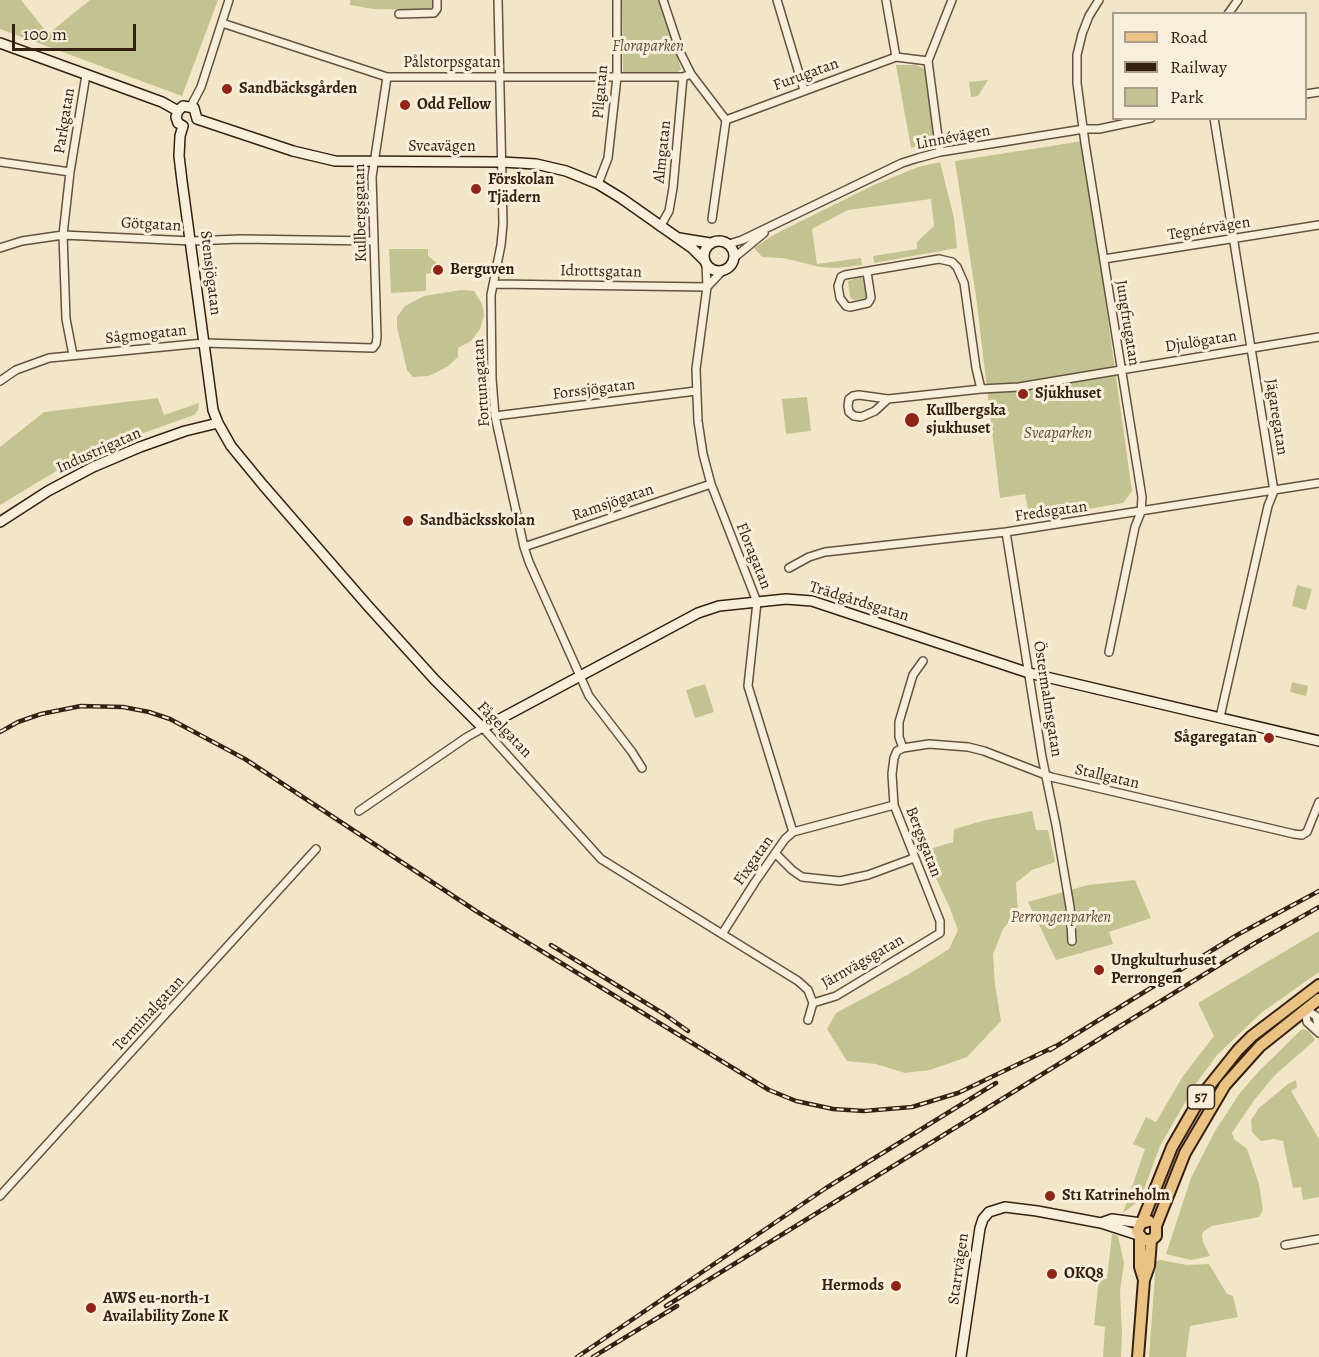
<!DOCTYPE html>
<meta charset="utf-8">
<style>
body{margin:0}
#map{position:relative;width:1319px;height:1357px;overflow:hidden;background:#f3e6c8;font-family:Alegreya,serif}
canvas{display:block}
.legend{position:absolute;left:1112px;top:12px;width:195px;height:108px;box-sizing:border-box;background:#f7efdb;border:2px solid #a99c8b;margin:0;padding:8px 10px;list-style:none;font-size:18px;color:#352012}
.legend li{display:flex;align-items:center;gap:12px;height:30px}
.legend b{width:30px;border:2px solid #a99c8b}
.scale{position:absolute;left:12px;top:24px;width:124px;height:27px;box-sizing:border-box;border:3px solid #352012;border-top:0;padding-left:8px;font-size:18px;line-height:21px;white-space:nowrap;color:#352012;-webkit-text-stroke:4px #f7efdb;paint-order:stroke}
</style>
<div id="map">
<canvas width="1319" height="1357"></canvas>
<ul class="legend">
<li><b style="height:8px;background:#eac384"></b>Road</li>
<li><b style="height:8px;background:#352012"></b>Railway</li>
<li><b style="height:16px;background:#c2c391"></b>Park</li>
</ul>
<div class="scale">100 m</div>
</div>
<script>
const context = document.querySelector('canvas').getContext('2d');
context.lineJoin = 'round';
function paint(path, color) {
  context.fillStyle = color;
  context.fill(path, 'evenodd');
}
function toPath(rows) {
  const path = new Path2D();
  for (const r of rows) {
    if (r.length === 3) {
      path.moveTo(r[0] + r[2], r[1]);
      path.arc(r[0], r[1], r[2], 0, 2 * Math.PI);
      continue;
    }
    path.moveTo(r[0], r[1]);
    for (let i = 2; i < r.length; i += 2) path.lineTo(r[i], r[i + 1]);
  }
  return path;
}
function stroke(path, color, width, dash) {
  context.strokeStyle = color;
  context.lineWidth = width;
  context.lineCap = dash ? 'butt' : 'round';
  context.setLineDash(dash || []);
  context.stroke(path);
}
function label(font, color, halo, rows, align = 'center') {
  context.font = font + ' Alegreya,serif';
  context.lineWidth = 6;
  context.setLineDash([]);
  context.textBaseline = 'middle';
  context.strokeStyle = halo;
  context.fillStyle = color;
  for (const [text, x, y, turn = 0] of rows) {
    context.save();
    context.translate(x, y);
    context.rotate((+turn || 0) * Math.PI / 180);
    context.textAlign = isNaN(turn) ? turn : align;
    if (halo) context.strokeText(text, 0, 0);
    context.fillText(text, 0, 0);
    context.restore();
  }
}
paint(toPath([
 [0,0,21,0,48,34,90,0,218,0,182,96,0,29],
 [350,0,433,0,432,10,373,9,350,5],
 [622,0,659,0,681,69,677,73,623,73],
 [896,65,916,65,923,68,925,71,928,79,934,143,911,148],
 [988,80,978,96,971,97,969,82],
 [1083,141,1132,491,1123,503,1030,519,1025,494,1000,498,976,296,955,161],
 [940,162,954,218,957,248,874,263,873,256,917,249,917,242,934,226,931,199,848,210,812,229,817,264,861,258,862,265,836,268,820,267,783,258,762,257,754,248,775,234,874,185,918,167],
 [389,249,428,249,428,256,437,263,436,272,426,274,426,291,391,293],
 [860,277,866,280,868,292,866,298,854,300,850,297,848,281],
 [461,290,474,291,482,304,484,315,480,329,471,341,458,348,458,357,447,367,429,376,413,377,407,370,397,327,397,317,405,306,424,296],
 [807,397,811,431,786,434,782,399],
 [158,398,164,415,199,403,198,410,194,415,118,442,73,461,0,505,0,447,44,412],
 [1297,585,1312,589,1306,610,1292,606],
 [1292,682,1308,686,1306,696,1290,692],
 [705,684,714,712,695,718,686,690],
 [1032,811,1036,830,1048,830,1055,862,1032,870,1016,883,1018,911,1003,929,993,954,995,984,1001,1021,967,1057,930,1070,905,1073,876,1064,847,1061,827,1029,836,1013,909,974,949,949,958,930,949,906,923,851,953,842,954,829,986,820],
 [1135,880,1151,918,1109,932,1113,944,1056,960,1028,902,1088,885],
 [1319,931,1319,972,1261,1013,1217,1055,1195,1085,1160,1146,1140,1200,1123,1213,1145,1149,1133,1144,1146,1117,1156,1122,1183,1076,1214,1036,1198,1003],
 [1302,1029,1309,1031,1315,1040,1275,1075,1255,1099,1232,1133,1234,1139,1247,1149,1259,1184,1263,1210,1259,1217,1212,1226,1204,1231,1202,1234,1203,1242,1210,1256,1191,1260,1166,1254,1191,1178,1215,1131,1240,1093,1259,1071],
 [1296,1080,1297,1087,1291,1091,1319,1139,1319,1197,1303,1200,1301,1187,1293,1188,1283,1141,1274,1139,1261,1141,1252,1132,1251,1120,1259,1108,1288,1084],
 [1112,1234,1118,1236,1124,1263,1120,1291,1122,1334,1121,1357,1103,1357,1105,1327,1094,1325,1099,1278,1107,1279],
 [1160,1260,1187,1265,1209,1264,1227,1294,1233,1296,1238,1317,1190,1326,1186,1357,1149,1357,1156,1262]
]), '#c2c391');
const street = toPath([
 [498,0,503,224,501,245,491,295,492,379,495,416,524,547,529,562,589,696,632,752,642,768],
 [663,0,681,54,691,74,726,120,712,219],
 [777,0,804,90],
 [886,0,896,57],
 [1099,0,1089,16,1082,34,1077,55,1077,83,1085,143,1142,497,1141,512,1135,527,1109,652],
 [399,14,434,13,437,9,437,0],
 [1228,14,1238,0],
 [222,23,387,77,683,77,691,74],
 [1306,94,1319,92],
 [191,106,201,87,229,0],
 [1214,118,1274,491,1268,506,1220,717],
 [726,120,896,57,928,61],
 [940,152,928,61,952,0],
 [0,162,70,172],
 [598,184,608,158,617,77,617,0],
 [660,227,669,211,673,188,683,77],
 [729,244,742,240,902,163,918,158,940,152,1084,129,1099,129,1151,118],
 [0,248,22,241,63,235,192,241,240,239,374,241],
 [735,257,764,233],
 [1104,259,1319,225],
 [706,264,707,287,696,369,698,421,703,454,711,484,757,602,748,686,793,832],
 [867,272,871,298,868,303,850,307,846,306,840,298,838,286,841,277,845,275,939,259,952,262,957,267,964,283,976,368,981,389],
 [495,284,707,287],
 [707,287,723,270],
 [73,355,66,319,63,235,70,172,86,75],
 [0,381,16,370,49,358,204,343,373,348,376,344,377,337,372,177,387,77],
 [888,399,859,395,853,396,849,399,848,406,849,412,854,416,861,417,875,411,888,399,981,389,1019,387,1319,337],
 [495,416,696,391],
 [1006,532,1042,757,1056,825,1070,907,1072,941],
 [524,547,711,484],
 [789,568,809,557,825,552,1006,532,1319,483],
 [903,748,899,737,899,722,913,675,923,661],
 [359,811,467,737,483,728,601,859,798,981,808,990,813,1003],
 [775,853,792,870,802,877,840,881,868,875,914,858],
 [722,934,755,882,785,839,793,832,894,805],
 [1305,1009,1307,1022,1319,1033],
 [1305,1009,1316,1016,1319,1029],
 [808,1020,813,1003,836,996,940,933,940,921,894,805,892,774,894,758,897,751,903,748,929,744,968,747,984,751,1051,777,1294,834,1302,835,1307,832,1319,802],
 [0,1196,316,849],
 [1285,1245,1319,1239]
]);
const secondary = toPath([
 [0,43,162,102,178,111],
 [197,119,293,151,335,161,502,162,536,164,566,171,598,184,621,198,692,248,704,260],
 [183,126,180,136,179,156,182,181,213,410,218,423,231,446,263,485,368,606,435,680,483,728,698,613,719,606,786,599,812,601,1029,673,1319,741],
 [183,126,178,123,176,117,178,111,183,106,194,108,197,119],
 [679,238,710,243],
 [719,256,15],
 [0,522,48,491,93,467,140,447,185,431,218,423],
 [1101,1223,1112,1219,1141,1223],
 [961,1357,980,1228,983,1219,989,1212,1005,1207,1037,1211,1101,1223,1138,1235]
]);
const primary = toPath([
 [1149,1221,1141,1223,1137,1232,1144,1240,1151,1240],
 [1142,1222,1172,1147,1202,1095,1238,1050,1252,1036,1319,985],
 [1140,1238,1140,1267,1144,1280],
 [1151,1240,1156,1236,1156,1226,1185,1153,1225,1085,1260,1046,1319,999],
 [1138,1357,1144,1280,1149,1266,1151,1240]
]);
stroke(street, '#645240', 10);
stroke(secondary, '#352012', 12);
stroke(primary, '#352012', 14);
stroke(street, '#f7efdb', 7);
stroke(secondary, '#f7efdb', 9);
stroke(primary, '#eac384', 10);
const rail = toPath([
 [0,732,18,722,41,714,81,706,123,707,149,712,170,719,245,759,476,911,769,1090,796,1101,833,1109,864,1111,912,1107,958,1093,1056,1046],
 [551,945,664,1014,688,1031],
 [1050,1050,1237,935,1319,891],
 [666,1306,1255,943,1319,907],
 [577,1357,826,1188,996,1083],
 [593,1357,677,1306]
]);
stroke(rail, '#352012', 4.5);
stroke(rail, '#f7efdb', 2, [7]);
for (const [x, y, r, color] of [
 [227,89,6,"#8f2418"],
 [405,105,6,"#8f2418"],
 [476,189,6,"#8f2418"],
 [438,270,6,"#8f2418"],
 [1023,394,6,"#8f2418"],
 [912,420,8,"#8f2418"],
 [408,521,6,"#8f2418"],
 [1269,738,6,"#8f2418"],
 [1099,970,6,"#8f2418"],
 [1050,1196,6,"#8f2418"],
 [1052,1274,6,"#8f2418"],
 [896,1286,6,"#8f2418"],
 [91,1308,6,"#8f2418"]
]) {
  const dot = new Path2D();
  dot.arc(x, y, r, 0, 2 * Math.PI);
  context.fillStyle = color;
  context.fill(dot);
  stroke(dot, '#f7efdb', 2);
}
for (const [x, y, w] of [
 [1201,1097,27]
]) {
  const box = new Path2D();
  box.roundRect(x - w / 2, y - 12, w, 24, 4.5);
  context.fillStyle = '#f7efdb';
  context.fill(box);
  stroke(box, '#352012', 1.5);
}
label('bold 15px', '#352012', null, [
 ["57",1201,1097]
]);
label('italic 16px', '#5f5138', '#f7efdb', [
 ["Floraparken",648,47],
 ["Sveaparken",1058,434],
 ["Perrongenparken",1061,918]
]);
label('16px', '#352012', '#f7efdb', [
 ["Pålstorpsgatan",452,63],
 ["Furugatan",806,75,-20],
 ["Pilgatan",601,92,-85],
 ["Parkgatan",65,121,-81],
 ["Linnévägen",953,138,-11],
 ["Sveavägen",442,147],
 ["Almgatan",663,152,-84],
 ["Kullbergsgatan",361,213,-91],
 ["Götgatan",151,225,3],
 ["Tegnérvägen",1209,229,-9],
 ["Idrottsgatan",601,272,1],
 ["Stensjögatan",210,273,83],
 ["Jungfrugatan",1127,323,81],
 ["Sågmogatan",146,335,-6],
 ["Djulögatan",1201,342,-9],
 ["Fortunagatan",482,383,-94],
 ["Forssjögatan",594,390,-7],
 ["Jägaregatan",1276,417,81],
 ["Industrigatan",99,451,-24],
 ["Ramsjögatan",613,503,-19],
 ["Fredsgatan",1051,512,-8],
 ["Floragatan",753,556,68],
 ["Trädgårdsgatan",859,602,17],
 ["Östermalmsgatan",1047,699,81],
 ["Fågelgatan",504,730,46],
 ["Stallgatan",1107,777,13],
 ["Bergsgatan",923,842,69],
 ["Fixgatan",754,861,-55],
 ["Järnvägsgatan",863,962,-30],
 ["Terminalgatan",149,1014,-47],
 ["Starrvägen",959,1269,-82]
]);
label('bold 16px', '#352012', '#f7efdb', [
 ["Sandbäcksgården",239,89],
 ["Odd Fellow",417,105],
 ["Förskolan",488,180],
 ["Tjädern",488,198],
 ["Berguven",450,270],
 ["Sjukhuset",1035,394],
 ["Kullbergska",926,411],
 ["sjukhuset",926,429],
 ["Sandbäcksskolan",420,521],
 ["Sågaregatan",1257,738,"right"],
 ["Ungkulturhuset",1111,961],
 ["Perrongen",1111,979],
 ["St1 Katrineholm",1062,1196],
 ["OKQ8",1064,1274],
 ["Hermods",884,1286,"right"],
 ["AWS eu-north-1",103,1299],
 ["Availability Zone K",103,1317]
], 'left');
</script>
